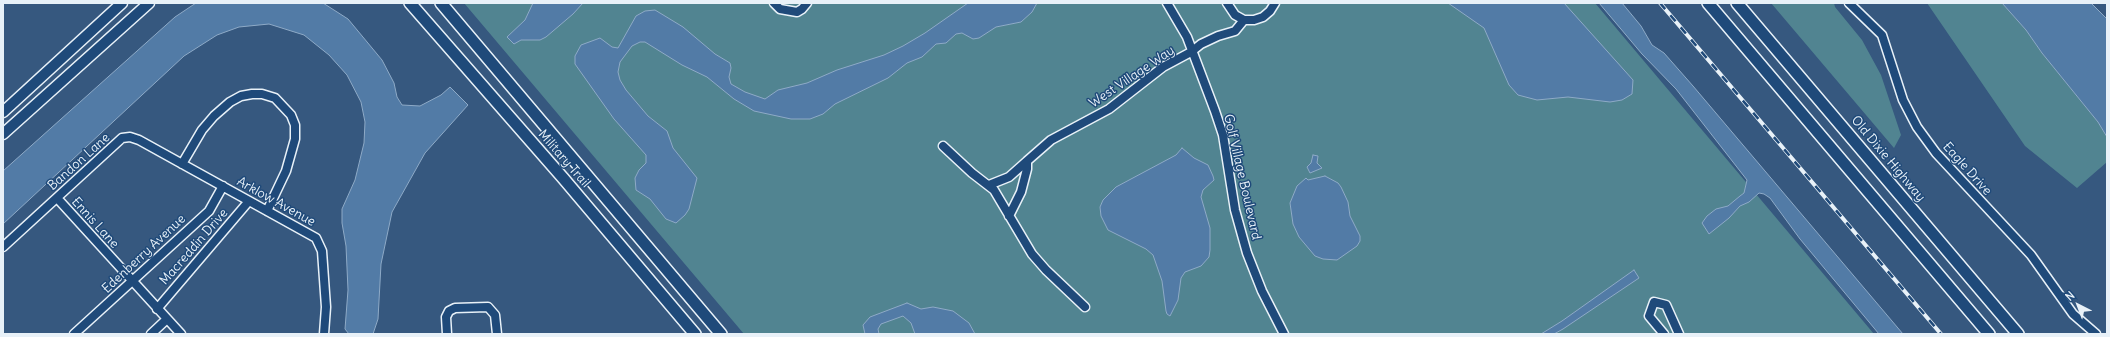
<!DOCTYPE html>
<style>
body{margin:0}
#map{position:relative;width:2110px;height:337px;overflow:hidden;background:#36587f;font-family:Delius,sans-serif}
canvas{display:block}
.frame{position:absolute;inset:0;border:4px solid #e8f1f8;pointer-events:none}
.north{position:absolute;left:2058px;top:285px;width:40px;height:40px;-webkit-text-stroke:3px #1f4a7a;paint-order:stroke;rotate:318deg;font-size:11px;font-weight:700;line-height:16px;text-align:center;color:#e8f1f8}
.north::after{content:'';display:block;margin:auto;width:14px;height:18px;background:#e8f1f8;clip-path:polygon(50% 0,100% 100%,50% 72%,0 100%)}
</style>
<div id="map">
<canvas width="2110" height="337"></canvas>
<div class="frame"></div>
<div class="north">N</div>
</div>
<script>
const context = document.querySelector('canvas').getContext('2d');
context.lineJoin = 'round';
function paint(path, color) {
  context.fillStyle = color;
  context.fill(path, 'evenodd');
}
function toPath(rows) {
  const path = new Path2D();
  for (const r of rows) {
    path.moveTo(r[0], r[1]);
    for (let i = 2; i < r.length; i += 2) path.lineTo(r[i], r[i + 1]);
  }
  return path;
}
function stroke(path, color, width, dash) {
  context.strokeStyle = color;
  context.lineWidth = width;
  context.lineCap = dash ? 'butt' : 'round';
  context.setLineDash(dash || []);
  context.stroke(path);
}
function label(font, color, halo, rows, align = 'center') {
  context.font = font + ' Delius,sans-serif';
  context.lineWidth = 3;
  context.setLineDash([]);
  context.textBaseline = 'middle';
  context.strokeStyle = halo;
  context.fillStyle = color;
  for (const [text, x, y, turn = 0] of rows) {
    context.save();
    context.translate(x, y);
    context.rotate((+turn || 0) * Math.PI / 180);
    context.textAlign = isNaN(turn) ? turn : align;
    if (halo) context.strokeText(text, 0, 0);
    context.fillText(text, 0, 0);
    context.restore();
  }
}
paint(toPath([
 [464,3,1595,3,1874,334,744,334],
 [1771,3,1834,3,1835,7,1862,40,1881,75,1901,135,1894,148],
 [1927,3,2002,3,2026,30,2042,53,2098,122,2107,137,2107,162,2077,188,2025,146]
]), '#518491');
const water = toPath([
 [196,3,323,3,348,19,382,60,394,83,397,97,402,105,420,106,441,95,450,87,468,105,425,153,392,212,381,264,378,319,373,334,349,334,345,329,348,290,346,246,342,223,342,209,355,180,364,143,365,122,361,102,347,75,329,55,304,35,269,24,239,27,217,35,184,56,3,224,3,171,175,17,196,3],
 [533,3,583,3,573,14,546,37,540,40,521,40,514,44,507,37,525,20,533,3],
 [968,3,1037,3,1032,12,1021,22,996,27,979,38,973,39,962,33,956,34,946,43,936,44,922,57,907,63,888,78,835,104,823,114,810,119,791,119,754,111,734,99,707,77,682,65,645,42,640,42,632,46,620,62,618,72,620,80,626,90,648,116,667,131,673,148,697,178,689,209,685,215,676,223,666,219,650,199,636,190,635,178,639,170,646,163,646,155,614,119,575,64,575,56,581,45,600,38,612,47,618,48,636,16,645,11,655,10,683,27,715,54,730,63,731,68,729,77,731,84,745,92,765,99,778,90,807,83,837,70,884,55,903,46,925,33,968,3],
 [1448,3,1564,3,1633,80,1632,94,1622,100,1610,102,1568,97,1537,100,1518,95,1509,85,1484,28,1448,3],
 [1599,3,1622,3,1641,26,1652,45,1664,53,1693,86,1903,334,1879,334,1800,239,1770,198,1764,194,1759,193,1749,202,1740,206,1729,218,1709,234,1702,223,1707,216,1716,209,1728,206,1740,196,1744,193,1747,180,1676,89,1642,54,1599,3],
 [2002,3,2091,3,2107,19,2107,137,2098,122,2042,53,2026,30,2002,3],
 [1182,148,1194,158,1208,165,1213,176,1214,180,1203,190,1201,197,1210,228,1210,250,1209,257,1201,266,1185,272,1181,278,1178,300,1170,316,1167,314,1166,311,1162,281,1153,255,1146,249,1108,230,1101,216,1100,207,1103,200,1116,187,1176,155,1182,148],
 [1313,155,1318,156,1317,163,1322,168,1310,173,1307,167,1311,163,1313,155],
 [1325,176,1338,183,1341,187,1348,202,1350,216,1360,236,1360,241,1357,246,1337,260,1323,259,1315,256,1299,237,1293,224,1290,203,1297,186,1306,178,1308,180,1325,176],
 [1634,270,1639,278,1563,329,1554,334,1541,334,1562,321,1634,270],
 [907,303,921,309,933,307,953,311,969,323,975,334,915,334,911,323,903,316,881,324,878,329,879,334,865,334,863,325,870,317,907,303]
]);
paint(water, '#527ba6');
stroke(water, '#8eaac7', 1);
const minor = toPath([
 [774,3,780,9,797,12,802,9,807,3],
 [1167,3,1187,37,1215,111,1223,135,1235,210,1247,253,1262,291,1284,334],
 [1227,3,1235,15,1244,20,1254,20,1263,17,1270,11,1275,3],
 [1849,3,1882,35,1903,100,1917,127,1936,153,2031,255,2073,314,2096,334],
 [943,146,972,173,994,190,1032,254,1046,270,1085,307],
 [182,164,202,130,214,116,230,102,241,96,252,94,262,94,275,98,291,115,295,125,295,139,286,171,267,211],
 [989,185,1009,177,1027,161],
 [57,198,181,334],
 [1009,216,1021,192,1027,169,1027,161,1051,140,1109,109,1163,67,1191,52,1201,44,1218,36,1235,31,1244,20],
 [3,247,122,138,130,137,139,140,316,238,322,251,326,307,324,334],
 [157,309,249,201],
 [74,334,209,211,223,186],
 [151,334,167,319],
 [447,334,446,317,449,311,455,308,488,307,495,315,497,334],
 [1664,334,1649,316,1654,302,1666,305,1679,334]
]);
const tertiary = toPath([
 [3,112,122,3],
 [3,134,149,3]
]);
const secondary = toPath([
 [410,3,563,178,695,334],
 [441,3,721,334],
 [1708,3,1989,334],
 [1737,3,2018,334]
]);
stroke(minor, '#e8f1f8', 11);
stroke(tertiary, '#e8f1f8', 13);
stroke(secondary, '#e8f1f8', 14);
stroke(minor, '#1f4a7a', 8);
stroke(tertiary, '#1f4a7a', 10);
stroke(secondary, '#1f4a7a', 11);
const rail = toPath([
 [1660,3,1941,334]
]);
stroke(rail, '#e8f1f8', 4);
stroke(rail, '#1f4a7a', 2.5, [8]);
label('13px', '#e8f1f8', '#1f4a7a', [
 ["West Village Way",1132,77,-34],
 ["Military Trail",564,159,49],
 ["Old Dixie Highway",1888,159,50],
 ["Bandon Lane",79,162,-42],
 ["Eagle Drive",1967,169,48],
 ["Golf Village Boulevard",1242,177,77],
 ["Arklow Avenue",276,202,29],
 ["Ennis Lane",95,223,48],
 ["Macreddin Drive",194,247,-49],
 ["Edenberry Avenue",144,254,-43]
]);
</script>
